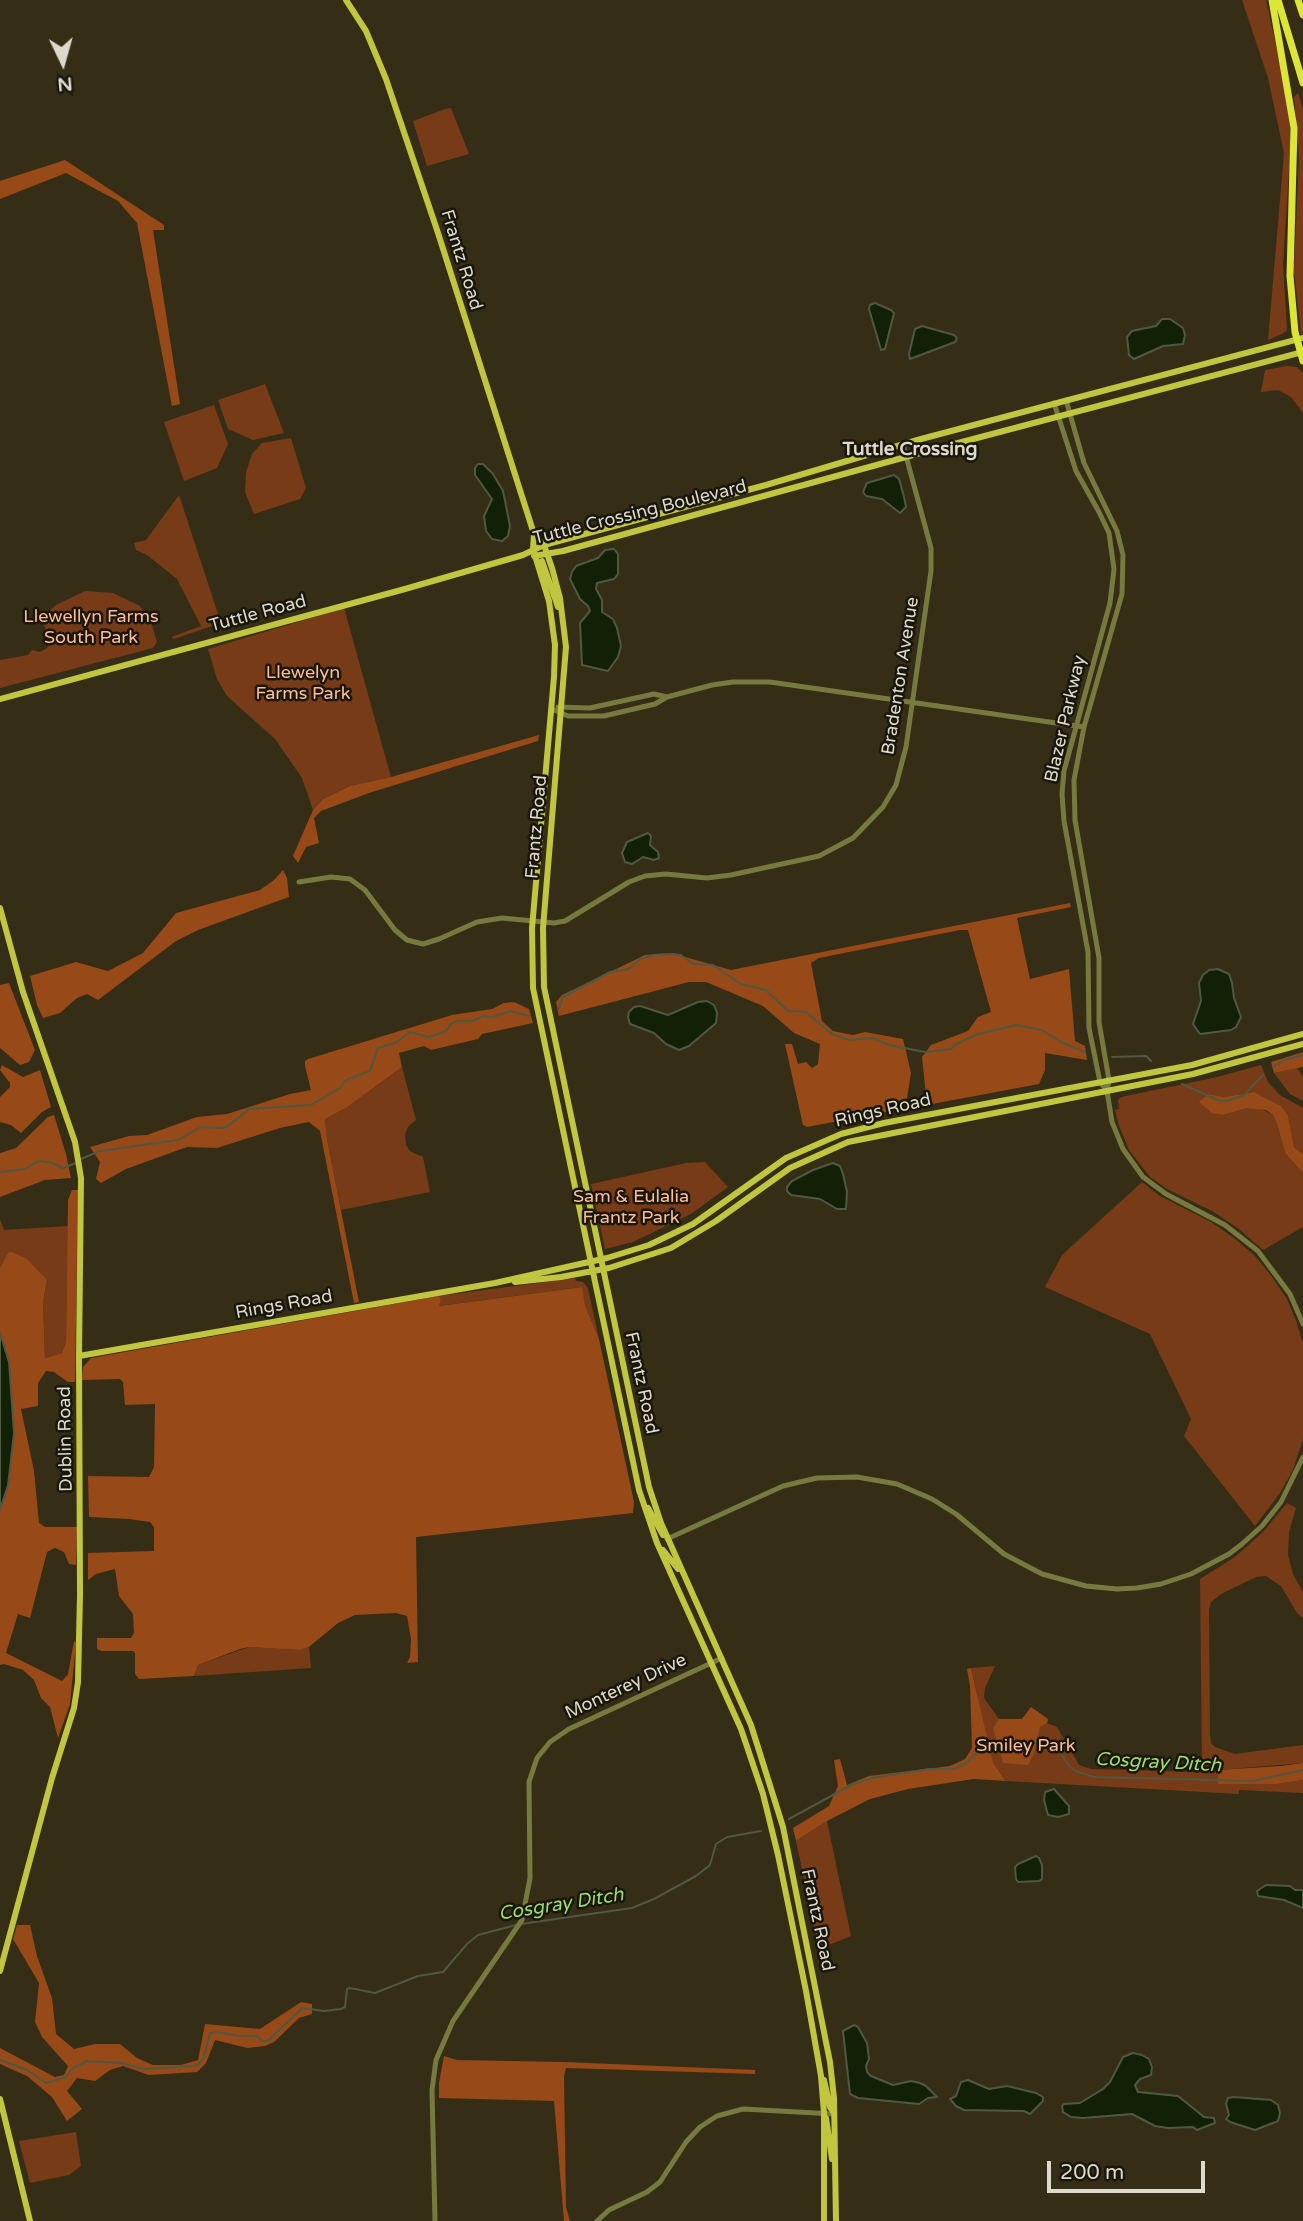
<!DOCTYPE html>
<style>
body{margin:0}
#map{position:relative;width:1303px;height:2221px;overflow:hidden;background:#352d16;font-family:"Varela Round",sans-serif}
canvas{display:block}
.north{position:absolute;left:28px;top:28px;width:70px;height:70px;-webkit-text-stroke:5px #19160c;paint-order:stroke;rotate:175deg;font-size:19px;font-weight:700;line-height:28px;text-align:center;color:#ded9cb}
.north::after{content:'';display:block;margin:auto;width:24px;height:32px;background:#ded9cb;clip-path:polygon(50% 0,100% 100%,50% 72%,0 100%)}
.scale{position:absolute;left:1047px;top:2161px;width:158px;height:32px;box-sizing:border-box;border:4px solid #ded9cb;border-top:0;padding-left:9px;font-size:21px;line-height:24px;white-space:nowrap;color:#ded9cb;-webkit-text-stroke:5px #19160c;paint-order:stroke}
</style>
<div id="map">
<canvas width="1303" height="2221"></canvas>
<div class="north">N</div>
<div class="scale">200 m</div>
</div>
<script>
const context = document.querySelector('canvas').getContext('2d');
context.lineJoin = 'round';
function paint(path, color) {
  context.fillStyle = color;
  context.fill(path, 'evenodd');
}
function toPath(rows) {
  const path = new Path2D();
  for (const r of rows) {
    path.moveTo(r[0], r[1]);
    for (let i = 2; i < r.length; i += 2) path.lineTo(r[i], r[i + 1]);
  }
  return path;
}
function stroke(path, color, width, dash) {
  context.strokeStyle = color;
  context.lineWidth = width;
  context.lineCap = dash ? 'butt' : 'round';
  context.setLineDash(dash || []);
  context.stroke(path);
}
function label(font, color, halo, rows, align = 'center') {
  context.font = font + ' "Varela Round",sans-serif';
  context.lineWidth = 5;
  context.setLineDash([]);
  context.textBaseline = 'middle';
  context.strokeStyle = halo;
  context.fillStyle = color;
  for (const [text, x, y, turn = 0] of rows) {
    context.save();
    context.translate(x, y);
    context.rotate((+turn || 0) * Math.PI / 180);
    context.textAlign = isNaN(turn) ? turn : align;
    if (halo) context.strokeText(text, 0, 0);
    context.fillText(text, 0, 0);
    context.restore();
  }
}
paint(toPath([
 [1242,0,1266,0,1282,73,1290,124,1290,156,1283,263,1287,330,1282,334,1268,340,1284,153,1268,78],
 [1298,93,1303,109,1303,334,1301,335,1294,271,1299,157,1294,97],
 [451,108,469,154,427,166,413,121,445,109],
 [1286,366,1297,367,1303,373,1303,413,1291,397,1278,390,1261,392,1265,370],
 [265,384,284,433,253,440,228,429,218,400],
 [214,405,228,444,217,468,184,481,164,422],
 [291,438,306,488,300,499,254,514,245,492,246,472,252,454,262,443],
 [179,495,221,623,174,639,171,637,201,626,177,579,147,555,136,550,134,543,146,540],
 [85,591,113,593,140,606,152,625,157,642,153,648,0,688,0,660,28,655,32,650,40,652,47,648,50,642,44,625,48,612,56,605],
 [344,608,391,777,350,786,323,799,313,810,302,778,275,739,227,696,217,679,208,649],
 [1261,1065,1268,1082,1280,1095,1303,1108,1303,1154,1294,1147,1288,1115,1281,1106,1254,1092,1224,1097,1209,1094,1212,1112,1223,1115,1247,1108,1260,1108,1273,1115,1277,1124,1285,1153,1303,1173,1303,1227,1263,1250,1239,1229,1212,1211,1167,1189,1150,1177,1129,1150,1119,1126,1115,1110,1119,1109,1118,1100,1121,1097,1217,1077],
 [402,1067,416,1120,408,1127,405,1134,406,1145,410,1151,423,1157,430,1192,341,1210,327,1139,325,1119,346,1108],
 [1297,1068,1303,1077,1303,1101,1290,1094,1274,1073],
 [705,1162,728,1187,691,1214,633,1242,605,1249,591,1184,686,1163],
 [1142,1182,1160,1196,1211,1222,1234,1238,1254,1255,1270,1274,1287,1299,1296,1321,1303,1343,1303,1439,1293,1470,1280,1493,1255,1526,1184,1436,1191,1419,1150,1334,1045,1287,1062,1255],
 [0,1219,4,1230,68,1226,66,1341,62,1353,45,1358,43,1302,47,1280,9,1251,0,1267],
 [575,1278,576,1281,583,1282,588,1288,599,1339,585,1305,581,1287,438,1306,441,1300,439,1296],
 [1287,1503,1296,1508,1289,1532,1288,1555,1293,1574,1303,1592,1303,1618,1297,1613,1281,1586,1266,1576,1256,1577,1221,1594,1211,1602,1209,1609,1210,1734,1211,1743,1215,1747,1235,1754,1303,1745,1303,1763,1218,1770,1219,1784,1277,1784,1303,1780,1303,1793,1239,1790,1239,1794,1006,1781,999,1771,976,1770,978,1697,971,1668,995,1666,985,1688,984,1698,999,1719,1022,1719,1031,1707,1048,1719,1047,1723,1057,1727,1079,1765,1091,1769,1202,1772,1200,1579,1235,1557,1263,1532],
 [249,1647,300,1650,309,1647,311,1668,194,1676,198,1665],
 [827,1821,851,1936,819,1949,796,1841],
 [76,2132,81,2166,69,2175,30,2183,19,2141]
]), '#773b17');
paint(toPath([
 [65,160,164,225,164,230,153,230,180,404,172,406,137,223,118,201,66,173,0,199,0,181],
 [539,735,538,741,369,793,321,811,314,818,319,843,306,847,298,863,293,856,313,810,323,799,350,786,391,777],
 [283,870,287,878,289,897,198,930,176,941,98,1000,87,994,77,998,60,1013,43,1018,37,1005,30,976,76,962,108,971,143,953,176,913,260,890,274,880],
 [1070,903,1071,907,1017,918,1030,979,1069,969,1075,1041,1085,1046,1087,1060,1045,1053,1045,1070,1039,1084,927,1105,922,1057,931,1045,968,1031,978,1017,991,1012,968,930,960,930,819,958,811,963,822,1021,833,1031,853,1035,865,1032,903,1039,911,1073,907,1098,896,1110,807,1127,803,1125,785,1044,792,1044,798,1064,806,1062,812,1068,818,1064,820,1044,794,1033,763,1006,706,982,689,982,559,1016,556,1002,562,995,645,955,671,953,731,970],
 [9,983,35,1050,29,1062,20,1065,0,1048,0,985],
 [514,1002,529,1009,533,1023,482,1034,478,1039,431,1050,424,1046,399,1053,402,1067,346,1108,325,1119,327,1139,359,1302,354,1303,320,1131,309,1122,280,1128,217,1148,187,1147,126,1169,101,1183,96,1179,100,1162,90,1147,129,1136,147,1135,197,1117,227,1114,290,1094,311,1090,305,1066,305,1061,308,1059,452,1015,492,1009,504,1003],
 [1303,1052,1303,1067,1274,1073,1271,1062],
 [2,1065,23,1077,40,1070,51,1107,42,1112,21,1133,11,1125,0,1122,0,1097,10,1087,10,1083,0,1070],
 [1254,1092,1281,1106,1288,1115,1294,1147,1303,1154,1303,1173,1285,1153,1277,1124,1273,1115,1266,1110,1247,1108,1223,1115,1212,1113,1199,1102,1209,1094,1224,1097],
 [54,1115,66,1154,71,1178,45,1180,0,1197,0,1153,16,1148,48,1117],
 [72,1190,78,1190,75,1382,68,1382,54,1372,46,1371,38,1383,38,1406,21,1409,34,1471,39,1523,45,1527,77,1527,76,1565,69,1564,64,1552,55,1548,47,1552,30,1618,18,1614,6,1653,62,1681,68,1674,74,1641,76,1643,70,1704,58,1738,50,1707,41,1698,34,1680,23,1670,4,1664,0,1665,0,1510,8,1485,9,1362,0,1333,0,1267,9,1251,27,1259,47,1280,43,1302,45,1358,62,1353,66,1341,68,1200],
 [582,1287,585,1305,599,1339,634,1502,633,1513,416,1537,418,1662,407,1663,410,1657,411,1639,407,1616,396,1613,355,1615,338,1623,309,1647,300,1650,249,1647,240,1649,198,1665,194,1676,139,1679,135,1674,135,1653,133,1651,101,1651,97,1649,97,1638,131,1638,134,1633,133,1614,119,1596,115,1569,96,1574,88,1580,88,1553,154,1551,154,1527,150,1522,129,1519,89,1517,88,1476,149,1477,154,1467,155,1404,125,1405,123,1382,120,1379,82,1380,83,1367,91,1358,439,1296,441,1300,439,1306],
 [971,1668,993,1763,1006,1781,974,1779,908,1789,870,1799,827,1821,796,1841,793,1828,829,1806,838,1786,834,1760,840,1759,847,1785,869,1776,950,1766,965,1759,972,1748,970,1686,967,1669],
 [1031,1707,1048,1719,1047,1723,1040,1727,1034,1753,1028,1765,1003,1763,993,1728,999,1719,1022,1719],
 [1303,1763,1303,1780,1277,1784,1218,1784,1218,1770,1281,1766],
 [17,1925,30,1925,37,1956,52,1998,56,2034,74,2049,95,2044,120,2044,137,2058,153,2065,181,2065,198,2060,205,2024,260,2029,301,2002,312,2004,312,2014,299,2018,274,2042,265,2046,247,2048,215,2040,206,2063,197,2072,149,2075,123,2066,110,2070,95,2081,77,2078,67,2091,82,2109,67,2121,52,2097,27,2076,0,2064,0,2048,55,2077,64,2075,68,2066,42,2037,35,2022,39,1983,13,1939],
 [444,2056,457,2060,564,2062,755,2070,755,2074,566,2068,564,2076,566,2207,570,2221,564,2221,554,2101,439,2098,439,2083]
]), '#974918');
const water = toPath([
 [875,303,891,310,894,313,885,349,881,350,869,309,870,305,875,303],
 [1162,319,1170,319,1183,328,1185,335,1183,344,1163,346,1134,359,1129,355,1127,337,1132,331,1156,326,1162,319],
 [922,326,954,335,957,338,955,342,910,359,909,354,915,329,922,326],
 [478,464,483,464,493,474,503,491,510,526,508,536,502,541,492,539,486,531,484,516,492,499,475,475,475,468,478,464],
 [894,475,899,479,904,497,906,507,900,513,882,499,866,496,863,492,867,483,894,475],
 [614,549,618,554,618,574,614,579,597,583,596,589,602,600,602,612,613,619,617,628,621,646,618,657,608,671,582,665,580,623,590,611,588,606,580,599,570,579,572,572,576,566,598,558,605,550,614,549],
 [648,833,651,836,650,845,658,852,659,858,654,860,643,857,632,864,625,862,622,853,627,842,648,833],
 [1218,969,1229,974,1232,983,1234,998,1241,1017,1236,1027,1231,1030,1200,1034,1193,1024,1201,1001,1199,983,1203,975,1209,970,1218,969],
 [707,1001,714,1005,717,1013,716,1023,689,1046,679,1050,666,1044,654,1033,630,1024,628,1017,629,1012,634,1007,640,1006,668,1015,698,1002,707,1001],
 [833,1163,840,1166,843,1174,847,1192,846,1209,837,1209,820,1199,791,1195,787,1191,787,1187,792,1181,813,1170,833,1163],
 [0,1333,9,1362,14,1433,8,1485,0,1510,0,1333],
 [1054,1789,1069,1806,1069,1814,1058,1817,1048,1815,1044,1800,1045,1792,1054,1789],
 [1036,1856,1039,1858,1042,1865,1042,1879,1039,1881,1018,1882,1016,1879,1015,1867,1018,1864,1036,1856],
 [1266,1885,1290,1886,1295,1890,1303,1890,1303,1908,1284,1900,1258,1896,1257,1891,1266,1885],
 [854,2025,858,2027,867,2043,869,2059,866,2066,867,2072,871,2076,893,2085,911,2081,920,2083,926,2086,937,2097,928,2098,919,2104,858,2098,850,2094,843,2031,854,2025],
 [1133,2053,1142,2055,1149,2059,1152,2067,1151,2075,1140,2079,1135,2085,1138,2092,1178,2096,1204,2117,1214,2118,1215,2123,1197,2130,1193,2127,1168,2128,1155,2126,1132,2114,1083,2118,1071,2117,1063,2112,1062,2106,1064,2104,1080,2103,1103,2089,1110,2082,1123,2057,1133,2053],
 [968,2080,989,2089,1007,2086,1036,2093,1043,2097,1043,2101,1030,2114,1024,2111,964,2110,956,2106,950,2099,956,2096,961,2082,968,2080],
 [1234,2097,1271,2100,1278,2105,1280,2113,1278,2121,1255,2130,1230,2122,1226,2119,1229,2115,1226,2104,1228,2098,1234,2097]
]);
paint(water, '#122006');
stroke(water, '#4f5841', 2);
stroke(toPath([
 [559,1009,563,997,610,972,629,969,640,959,654,955,673,954,681,955,693,964,713,965,741,984,766,990,788,1011,806,1012,832,1034,849,1040,873,1038,889,1045,925,1052,951,1049,956,1044,978,1034,1016,1025,1042,1030,1061,1042,1085,1052],
 [1112,1057,1146,1056,1151,1061],
 [1273,1067,1284,1060,1303,1055],
 [1182,1084,1220,1101,1227,1101,1244,1095,1263,1075],
 [81,1159,100,1151,178,1140,201,1127,223,1128,228,1126,249,1109,311,1105,340,1088,346,1080,370,1071,378,1048,395,1043,410,1032,429,1037,446,1031,451,1024,457,1021,473,1021,483,1016,493,1017,510,1011,529,1016],
 [0,1172,25,1169,38,1161,50,1162,63,1168,76,1163],
 [789,1819,853,1784,872,1778,929,1769,954,1769,966,1763,984,1746,993,1743,1048,1743,1057,1748,1070,1767,1078,1772,1095,1777,1253,1781,1303,1770],
 [521,1924,632,1908,654,1899,696,1876,710,1865,716,1844,727,1837,761,1831],
 [0,2060,27,2070,46,2083,66,2077,73,2068,87,2061,121,2063,145,2069,193,2066,199,2064,204,2057,210,2033,218,2032,239,2036,257,2036,262,2041,268,2041,302,2008,324,2011,341,2009,345,2007,347,1989,350,1988,375,1993,418,1976,443,1972,467,1944,478,1935,516,1925]
]), '#4f5841', 2);
stroke(toPath([
 [1066,400,1084,463,1117,531,1123,555,1122,594,1084,727,1074,780,1075,820,1099,958,1099,1022,1109,1080,1107,1091,1112,1122,1123,1149,1143,1177,1166,1194,1225,1225,1258,1251,1290,1294,1303,1324],
 [1054,403,1076,471,1099,512,1109,533,1114,569,1110,603,1064,771,1062,794,1064,821,1088,952,1089,1028,1100,1082,1107,1091],
 [558,707,590,708,654,694,667,697],
 [552,709,568,716,604,716,655,704,667,697,712,685,733,682,770,682,1084,727],
 [299,882,331,877,350,879,365,890,395,930,407,940,423,944,439,939,477,922,502,918,554,923,565,921,629,882,645,876,666,874,707,878,731,875,819,856,853,838,883,807,896,785,906,747,931,571,931,548,903,445],
 [667,1539,783,1486,817,1478,857,1477,897,1484,932,1499,956,1514,1004,1554,1042,1574,1086,1586,1117,1589,1137,1588,1161,1584,1191,1574,1229,1554,1242,1544,1262,1526,1281,1502,1303,1457],
 [435,2221,432,2090,436,2060,453,2021,522,1920,530,1878,529,1782,537,1758,550,1742,569,1729,722,1658],
 [597,2221,609,2210,647,2192,660,2182,686,2142,700,2127,717,2116,743,2109,834,2114]
]), '#777a3f', 5);
stroke(toPath([
 [346,0,366,31,386,79,438,233,534,534,533,549,549,601,555,645,554,677,532,928,533,988,639,1490,657,1543,741,1729,763,1794,778,1855,806,1991,821,2076,824,2113,824,2221],
 [534,534,544,545,552,568,560,598,566,647,543,928,544,987,649,1487,661,1523,751,1725,783,1827,830,2062,834,2098,836,2221],
 [534,556,563,551,924,452,1303,352],
 [542,561,558,607],
 [0,699,405,589,523,555,544,545,766,485,921,439,1303,338],
 [0,908,23,992,75,1142,81,1178,79,1356,80,1595,78,1682,74,1708,52,1778,0,1971],
 [515,1282,561,1277,609,1268,671,1248,716,1221,790,1168,848,1142,1193,1074,1303,1044],
 [79,1356,495,1283,607,1258,649,1245,693,1224,786,1158,841,1134,884,1123,1192,1065,1303,1034],
 [648,1508,663,1535],
 [663,1550,678,1569],
 [824,2080,830,2107,834,2113],
 [0,2099,30,2221],
 [826,2118,832,2159]
]), '#c0c63f', 6);
stroke(toPath([
 [1272,0,1294,128,1290,276,1295,332,1303,361],
 [1278,0,1303,83],
 [1298,0,1303,15]
]), '#dee539', 7);
label('18px', '#ded9cb', '#19160c', [
 ["Frantz Road",461,260,73],
 ["Tuttle Crossing Boulevard",640,513,-14],
 ["Tuttle Road",258,614,-15],
 ["Bradenton Avenue",901,676,-81],
 ["Blazer Parkway",1066,719,-77],
 ["Frantz Road",537,827,-85],
 ["Rings Road",883,1111,-13],
 ["Rings Road",284,1305,-10],
 ["Frantz Road",641,1383,78],
 ["Dublin Road",66,1439,-91],
 ["Monterey Drive",626,1687,-25],
 ["Frantz Road",817,1920,78]
]);
label('18px', '#febb99', '#19160c', [
 ["Llewellyn Farms",91,617],
 ["South Park",91,638],
 ["Llewelyn",303,673],
 ["Farms Park",303,694],
 ["Sam & Eulalia",631,1197],
 ["Frantz Park",631,1218],
 ["Smiley Park",1026,1746]
]);
label('bold 19px', '#ded9cb', '#19160c', [
 ["Tuttle Crossing",910,450]
]);
label('italic 19px', '#9edb71', '#19160c', [
 ["Cosgray Ditch",1158,1763,3],
 ["Cosgray Ditch",561,1905,-9]
]);
</script>
